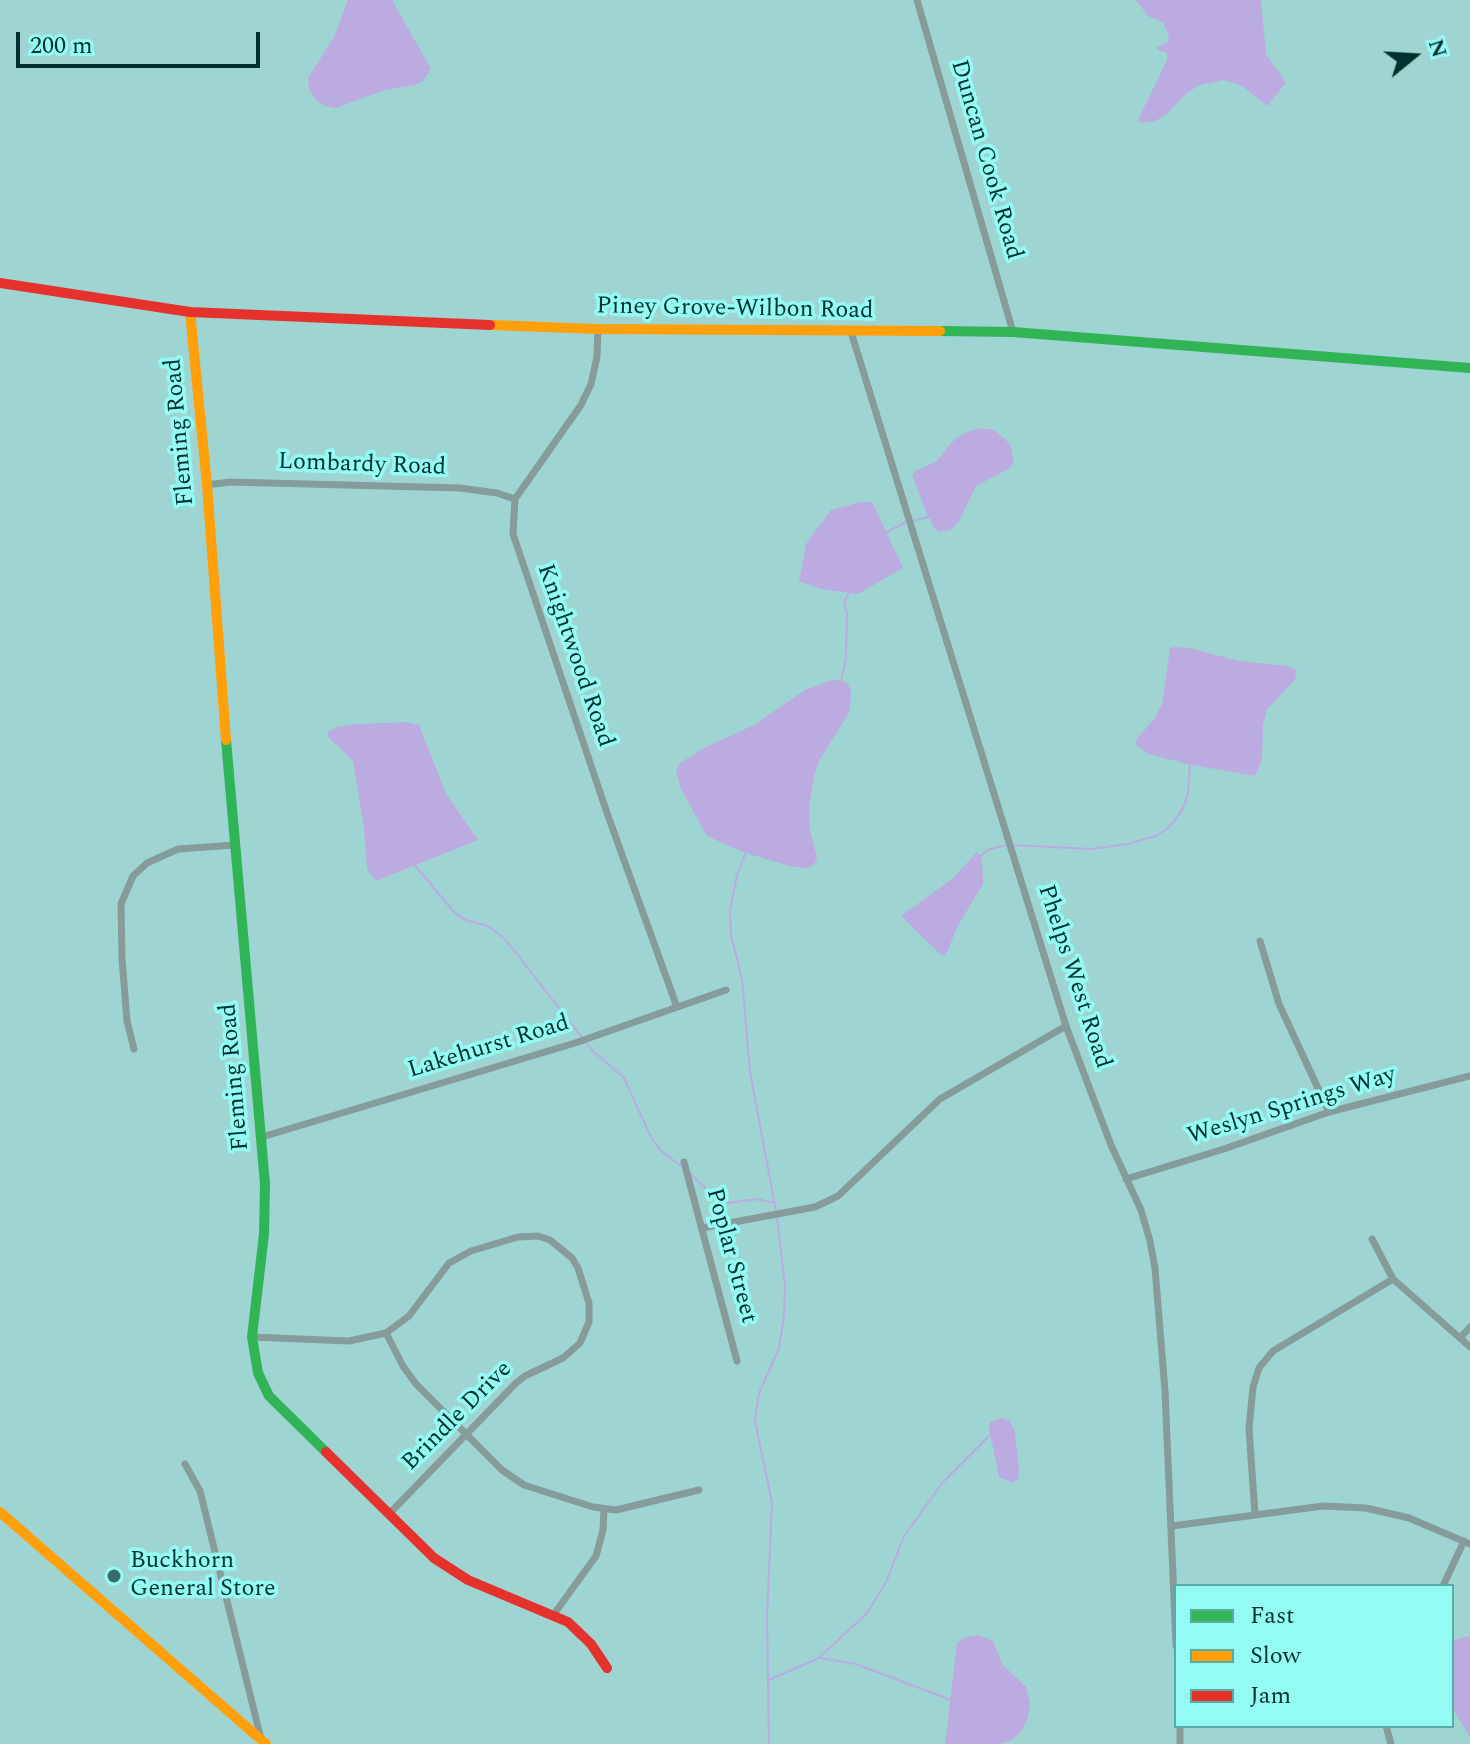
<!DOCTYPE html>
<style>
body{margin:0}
#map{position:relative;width:1470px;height:1744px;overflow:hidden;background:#9ed5d2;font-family:Spectral,serif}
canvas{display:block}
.legend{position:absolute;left:1174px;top:1584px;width:280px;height:144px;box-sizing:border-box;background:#94faf4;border:2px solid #5aaaa6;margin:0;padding:10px 14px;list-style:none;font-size:24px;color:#023230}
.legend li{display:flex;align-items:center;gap:16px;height:40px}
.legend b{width:40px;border:2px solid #5aaaa6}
.north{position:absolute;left:1374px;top:16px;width:80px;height:80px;-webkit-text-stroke:6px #94faf4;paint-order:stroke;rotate:72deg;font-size:22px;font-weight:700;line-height:32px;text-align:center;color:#023230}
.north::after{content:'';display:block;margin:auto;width:28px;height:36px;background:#023230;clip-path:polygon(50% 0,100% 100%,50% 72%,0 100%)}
.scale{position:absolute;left:16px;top:32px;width:244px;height:36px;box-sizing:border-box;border:4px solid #023230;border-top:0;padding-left:10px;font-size:24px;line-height:28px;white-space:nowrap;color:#023230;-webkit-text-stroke:6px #94faf4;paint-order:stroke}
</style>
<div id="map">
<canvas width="1470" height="1744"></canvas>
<ul class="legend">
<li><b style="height:10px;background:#30b455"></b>Fast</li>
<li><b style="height:10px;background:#ff9f0a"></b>Slow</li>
<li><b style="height:10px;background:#e5322d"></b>Jam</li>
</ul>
<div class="north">N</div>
<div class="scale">200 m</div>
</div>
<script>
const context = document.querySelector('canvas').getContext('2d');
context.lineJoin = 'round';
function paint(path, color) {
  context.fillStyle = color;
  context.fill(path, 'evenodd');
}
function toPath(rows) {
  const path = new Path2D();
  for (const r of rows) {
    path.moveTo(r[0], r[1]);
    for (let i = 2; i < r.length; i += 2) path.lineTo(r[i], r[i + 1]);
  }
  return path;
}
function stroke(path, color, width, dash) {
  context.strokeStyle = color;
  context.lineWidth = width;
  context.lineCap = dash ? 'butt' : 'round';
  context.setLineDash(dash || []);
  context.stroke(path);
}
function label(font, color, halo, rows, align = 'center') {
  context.font = font + ' Spectral,serif';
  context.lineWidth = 7;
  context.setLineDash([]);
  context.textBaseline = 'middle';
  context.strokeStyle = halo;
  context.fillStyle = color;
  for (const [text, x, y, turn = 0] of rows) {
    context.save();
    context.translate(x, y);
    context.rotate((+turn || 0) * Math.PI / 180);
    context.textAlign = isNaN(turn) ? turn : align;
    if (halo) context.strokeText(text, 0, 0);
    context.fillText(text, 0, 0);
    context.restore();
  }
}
paint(toPath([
 [348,0,392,0,431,69,423,81,415,85,385,90,336,108,325,106,316,100,309,89,308,78,334,37],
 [1136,0,1261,0,1266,54,1286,83,1267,106,1241,85,1224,80,1199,85,1186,94,1166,115,1155,121,1141,123,1138,120,1167,60,1167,53,1157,50,1157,47,1168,42,1169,37,1163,22,1148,16],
 [980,428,994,430,1006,440,1011,447,1014,463,1008,469,976,486,959,521,953,529,940,532,935,529,927,514,912,475,915,471,936,462,951,443,962,434],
 [861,502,872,502,903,568,858,594,821,589,799,581,806,544,831,510],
 [1173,647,1189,648,1239,661,1288,666,1297,670,1295,680,1267,709,1263,725,1262,760,1255,776,1187,764,1149,754,1137,746,1135,741,1154,719,1162,704,1170,649],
 [835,679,847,683,851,690,850,711,819,761,815,773,809,805,810,830,817,858,815,863,808,868,789,866,746,853,707,836,681,789,676,771,680,763,706,747,754,725,805,690],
 [406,722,419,725,446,794,478,840,376,881,367,869,364,827,353,761,327,736,328,732,337,727,357,724],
 [977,852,982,859,983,884,956,929,948,951,944,956,940,954,901,916,953,878],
 [1002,1418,1010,1421,1015,1432,1019,1471,1018,1479,1013,1483,999,1477,989,1428,990,1422],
 [979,1635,993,1641,1002,1664,1026,1687,1030,1704,1028,1718,1020,1733,1010,1741,1000,1744,945,1744,957,1643,966,1637],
 [1470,1636,1470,1737,1452,1708,1452,1640]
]), '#bbabe0');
stroke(toPath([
 [912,521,929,517],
 [887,532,906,522],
 [841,682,846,657,847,614,844,602,850,591],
 [1013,845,1091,849,1128,844,1156,836,1168,828,1181,812,1188,794,1190,763],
 [746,852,737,875,730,911,731,935,742,979,750,1072,776,1211],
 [980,856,988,850,1007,845],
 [413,863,454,912,465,920,488,926,505,939,592,1050,624,1078,651,1137,661,1151,681,1166],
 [689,1172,718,1201,727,1203,757,1199,774,1203],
 [820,1658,856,1664,951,1700],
 [769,1680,819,1658,867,1613,886,1582,904,1536,943,1482,991,1434],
 [769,1744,767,1616,772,1503,755,1421,759,1393,779,1348,784,1316,785,1286,777,1217]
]), '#bbabe0', 2);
stroke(toPath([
 [917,0,1013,332],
 [598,329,597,357,591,384,581,405,515,499,513,534,607,813,677,1007],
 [851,332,1066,1026,1111,1145,1141,1210,1150,1241,1155,1268,1165,1391,1176,1646],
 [207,485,230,482,460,488,497,493,515,499],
 [1260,941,1279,1004,1329,1112],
 [134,1049,127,1021,122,959,121,904,133,876,147,863,178,849,235,845],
 [262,1137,575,1043,726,990],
 [684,1162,737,1361],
 [1126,1179,1224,1149,1329,1112,1470,1076],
 [702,1228,815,1207,838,1196,940,1099,1066,1026],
 [1372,1239,1393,1279,1470,1347],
 [386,1333,403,1366,416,1384,502,1470,524,1485,593,1507,616,1510,699,1490],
 [252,1337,349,1341,386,1333,409,1316,449,1263,471,1251,518,1237,538,1236,550,1240,572,1258,578,1268,589,1303,589,1322,580,1343,563,1358,525,1376,516,1383,389,1514],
 [1460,1338,1470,1327],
 [185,1464,200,1491,261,1739],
 [1255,1515,1249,1428,1253,1387,1259,1368,1273,1351,1393,1279],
 [1172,1526,1323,1506,1366,1508,1409,1518,1470,1544],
 [1443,1586,1464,1541],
 [554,1614,596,1556,603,1530,604,1509],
 [1180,1726,1180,1744],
 [1386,1726,1391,1744]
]), '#859c9b', 7);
stroke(toPath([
 [940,331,1013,332,1470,368],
 [226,740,265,1184,264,1234,252,1337,258,1373,269,1396,326,1452]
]), '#30b455', 10);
stroke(toPath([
 [190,312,207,485,226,740],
 [490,325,598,329,940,331],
 [0,1512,266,1744]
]), '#ff9f0a', 10);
stroke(toPath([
 [0,283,190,312,490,325],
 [326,1452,434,1558,468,1580,568,1622,591,1644,607,1668]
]), '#e5322d', 10);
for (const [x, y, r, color] of [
 [114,1576,8,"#396b69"]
]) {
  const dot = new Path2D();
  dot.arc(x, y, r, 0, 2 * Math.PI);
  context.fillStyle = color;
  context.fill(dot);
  stroke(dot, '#94faf4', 3);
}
label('24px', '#023230', '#94faf4', [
 ["Duncan Cook Road",985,160,74],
 ["Piney Grove-Wilbon Road",735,310,1],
 ["Fleming Road",181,432,-95],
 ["Lombardy Road",362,466,2],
 ["Knightwood Road",574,656,71],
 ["Phelps West Road",1073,977,72],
 ["Lakehurst Road",489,1048,-17],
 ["Fleming Road",236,1077,-95],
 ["Weslyn Springs Way",1292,1107,-17],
 ["Poplar Street",730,1256,75],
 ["Brindle Drive",458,1417,-45]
]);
label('24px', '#023230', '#94faf4', [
 ["Buckhorn",130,1562],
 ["General Store",130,1590]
], 'left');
</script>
